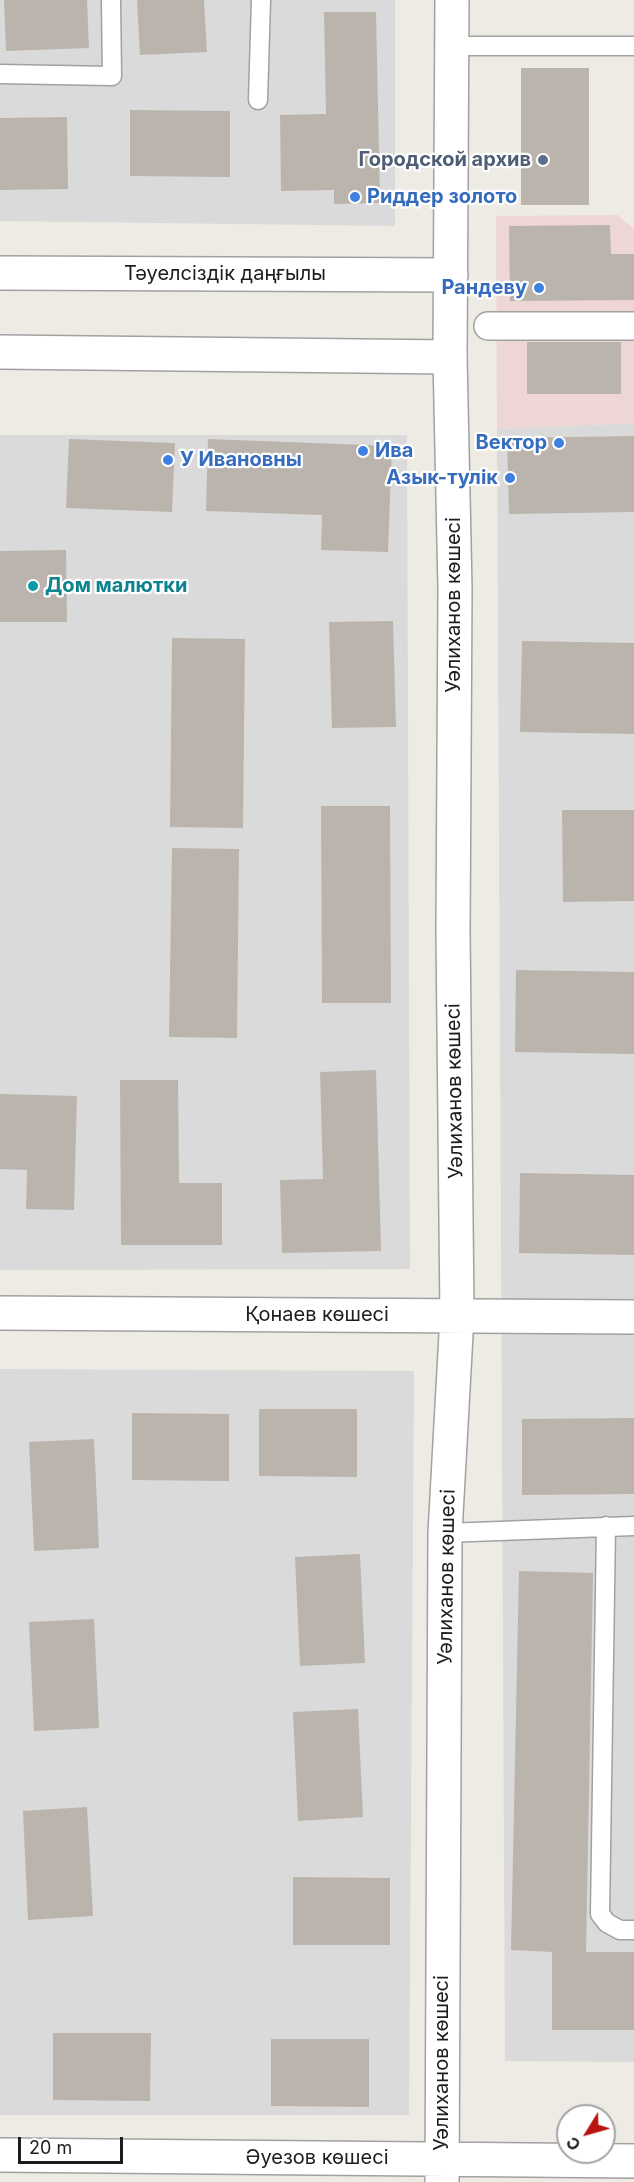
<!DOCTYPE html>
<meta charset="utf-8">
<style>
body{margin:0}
#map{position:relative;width:634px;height:2182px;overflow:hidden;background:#eeebe4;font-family:Inter,sans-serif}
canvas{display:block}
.north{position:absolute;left:556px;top:2104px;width:60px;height:60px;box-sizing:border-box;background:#fff;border:2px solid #a5a5a5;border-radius:50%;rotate:233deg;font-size:16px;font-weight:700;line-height:24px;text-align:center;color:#1d1d1d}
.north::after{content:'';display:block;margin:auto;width:21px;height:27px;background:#ba1410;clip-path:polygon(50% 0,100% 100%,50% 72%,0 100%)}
.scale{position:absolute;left:18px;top:2137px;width:105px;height:27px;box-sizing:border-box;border:3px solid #1d1d1d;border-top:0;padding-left:8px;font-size:18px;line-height:21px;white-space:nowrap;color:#1d1d1d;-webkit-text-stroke:4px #fff;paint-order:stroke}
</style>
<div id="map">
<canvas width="634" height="2182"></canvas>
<div class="north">С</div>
<div class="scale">20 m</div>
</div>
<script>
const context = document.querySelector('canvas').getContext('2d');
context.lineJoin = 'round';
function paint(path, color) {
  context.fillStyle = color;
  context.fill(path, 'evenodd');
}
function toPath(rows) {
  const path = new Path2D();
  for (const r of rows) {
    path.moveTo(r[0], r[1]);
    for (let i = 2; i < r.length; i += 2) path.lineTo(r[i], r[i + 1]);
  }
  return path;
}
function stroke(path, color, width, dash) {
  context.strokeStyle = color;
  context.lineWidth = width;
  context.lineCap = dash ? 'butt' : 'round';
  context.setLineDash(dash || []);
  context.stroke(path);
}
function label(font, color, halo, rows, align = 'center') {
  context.font = font + ' Inter,sans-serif';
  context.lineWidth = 4.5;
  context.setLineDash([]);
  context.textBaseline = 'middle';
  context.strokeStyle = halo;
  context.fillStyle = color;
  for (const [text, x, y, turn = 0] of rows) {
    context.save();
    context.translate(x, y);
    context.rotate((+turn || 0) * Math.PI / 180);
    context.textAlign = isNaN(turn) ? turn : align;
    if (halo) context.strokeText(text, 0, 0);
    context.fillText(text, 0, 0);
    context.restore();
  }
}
paint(toPath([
 [0,0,395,0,395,226,0,221],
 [634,423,634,2062,505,2061,497,429],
 [0,435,407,435,410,1269,0,1270],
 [0,1369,414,1371,409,2115,0,2115]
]), '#dbdada');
paint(toPath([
 [618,215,634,229,634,423,497,429,496,216]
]), '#edd6d4');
paint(toPath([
 [4,0,87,0,89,48,6,51],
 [137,0,204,0,207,52,140,55],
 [324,12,376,12,380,203,334,204,334,190,281,191,280,115,326,114],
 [521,68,589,68,589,205,521,205],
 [130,110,230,111,230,177,130,176],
 [67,117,68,189,0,190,0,118],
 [610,225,611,254,634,254,634,300,510,301,509,226],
 [527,342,621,342,621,394,527,394],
 [634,436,634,512,509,514,507,438],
 [69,439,175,443,172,512,66,508],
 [208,439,392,446,388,552,321,550,322,515,206,511],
 [66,550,67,622,0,622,0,551],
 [393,621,396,727,332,728,329,622],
 [172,638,245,639,243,828,170,827],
 [522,641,634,643,634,734,520,732],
 [321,806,390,806,391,1003,322,1003],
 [562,810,634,810,634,901,563,902],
 [172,848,239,849,237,1038,169,1037],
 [516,970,634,972,634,1054,515,1052],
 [376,1070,381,1251,282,1253,280,1180,323,1179,320,1072],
 [120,1080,178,1080,179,1183,222,1183,222,1245,121,1245],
 [0,1094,77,1096,74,1210,26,1209,27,1170,0,1169],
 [520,1173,634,1175,634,1255,519,1253],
 [259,1409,357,1409,357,1477,259,1476],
 [132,1413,229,1414,229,1481,132,1480],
 [634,1418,634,1494,522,1495,522,1419],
 [94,1439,99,1548,34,1551,29,1442],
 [360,1554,365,1663,300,1666,295,1557],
 [519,1571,593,1573,586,1952,634,1952,634,2030,552,2030,552,1952,511,1950],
 [94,1619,99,1728,34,1731,29,1622],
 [358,1709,363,1817,298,1821,293,1712],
 [87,1807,93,1916,28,1920,23,1811],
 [293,1877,390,1878,390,1945,293,1945],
 [53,2033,151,2033,150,2101,53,2100],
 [271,2039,369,2039,369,2107,271,2106]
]), '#bab4ad');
const service = toPath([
 [452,46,634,46],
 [0,74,112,76,111,0],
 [258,100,261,0],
 [606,1526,600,1914,607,1923,620,1930,634,1930],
 [445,1533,634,1526]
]);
const pedestrian = toPath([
 [488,326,634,326]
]);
const minor = toPath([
 [0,1313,634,1317],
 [0,2155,634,2161],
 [442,2182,445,1533,457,1316,453,930,455,589,450,357]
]);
const tertiary = toPath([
 [0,273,451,275],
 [0,352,450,357,452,0]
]);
stroke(service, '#a1a1a1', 21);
stroke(pedestrian, '#a1a1a1', 30);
stroke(minor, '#a1a1a1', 36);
stroke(tertiary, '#a1a1a1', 36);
stroke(service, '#fff', 18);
stroke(pedestrian, '#fff', 27);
stroke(minor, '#fff', 33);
stroke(tertiary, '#fff', 33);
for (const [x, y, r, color] of [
 [543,160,6,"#5c6f8a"],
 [355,197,6,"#3f7fe0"],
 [539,288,6,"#3f7fe0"],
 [559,443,6,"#3f7fe0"],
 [363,451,6,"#3f7fe0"],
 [168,460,6,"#3f7fe0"],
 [510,478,6,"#3f7fe0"],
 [33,586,6,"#0f9aa8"]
]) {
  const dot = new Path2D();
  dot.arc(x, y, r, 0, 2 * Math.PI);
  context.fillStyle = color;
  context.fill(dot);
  stroke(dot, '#fff', 2);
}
label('bold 20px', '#4e5e75', '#fff', [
 ["Городской архив",531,160]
], 'right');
label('bold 20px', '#366cbe', '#fff', [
 ["Риддер золото",367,197],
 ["Рандеву",527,288,"right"],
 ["Вектор",547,443,"right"],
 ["Ива",375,451],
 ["У Ивановны",180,460],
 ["Азык-тулiк",498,478,"right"]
], 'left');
label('20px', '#1d1d1d', '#fff', [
 ["Тәуелсіздік даңғылы",225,274],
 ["Уәлиханов көшесі",454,605,-90],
 ["Уәлиханов көшесі",455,1091,-91],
 ["Қонаев көшесі",317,1315],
 ["Уәлиханов көшесі",447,1577,-89],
 ["Уәлиханов көшесі",442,2063,-90],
 ["Әуезов көшесі",317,2158]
]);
label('bold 20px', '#0d838f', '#fff', [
 ["Дом малютки",45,586]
], 'left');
</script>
